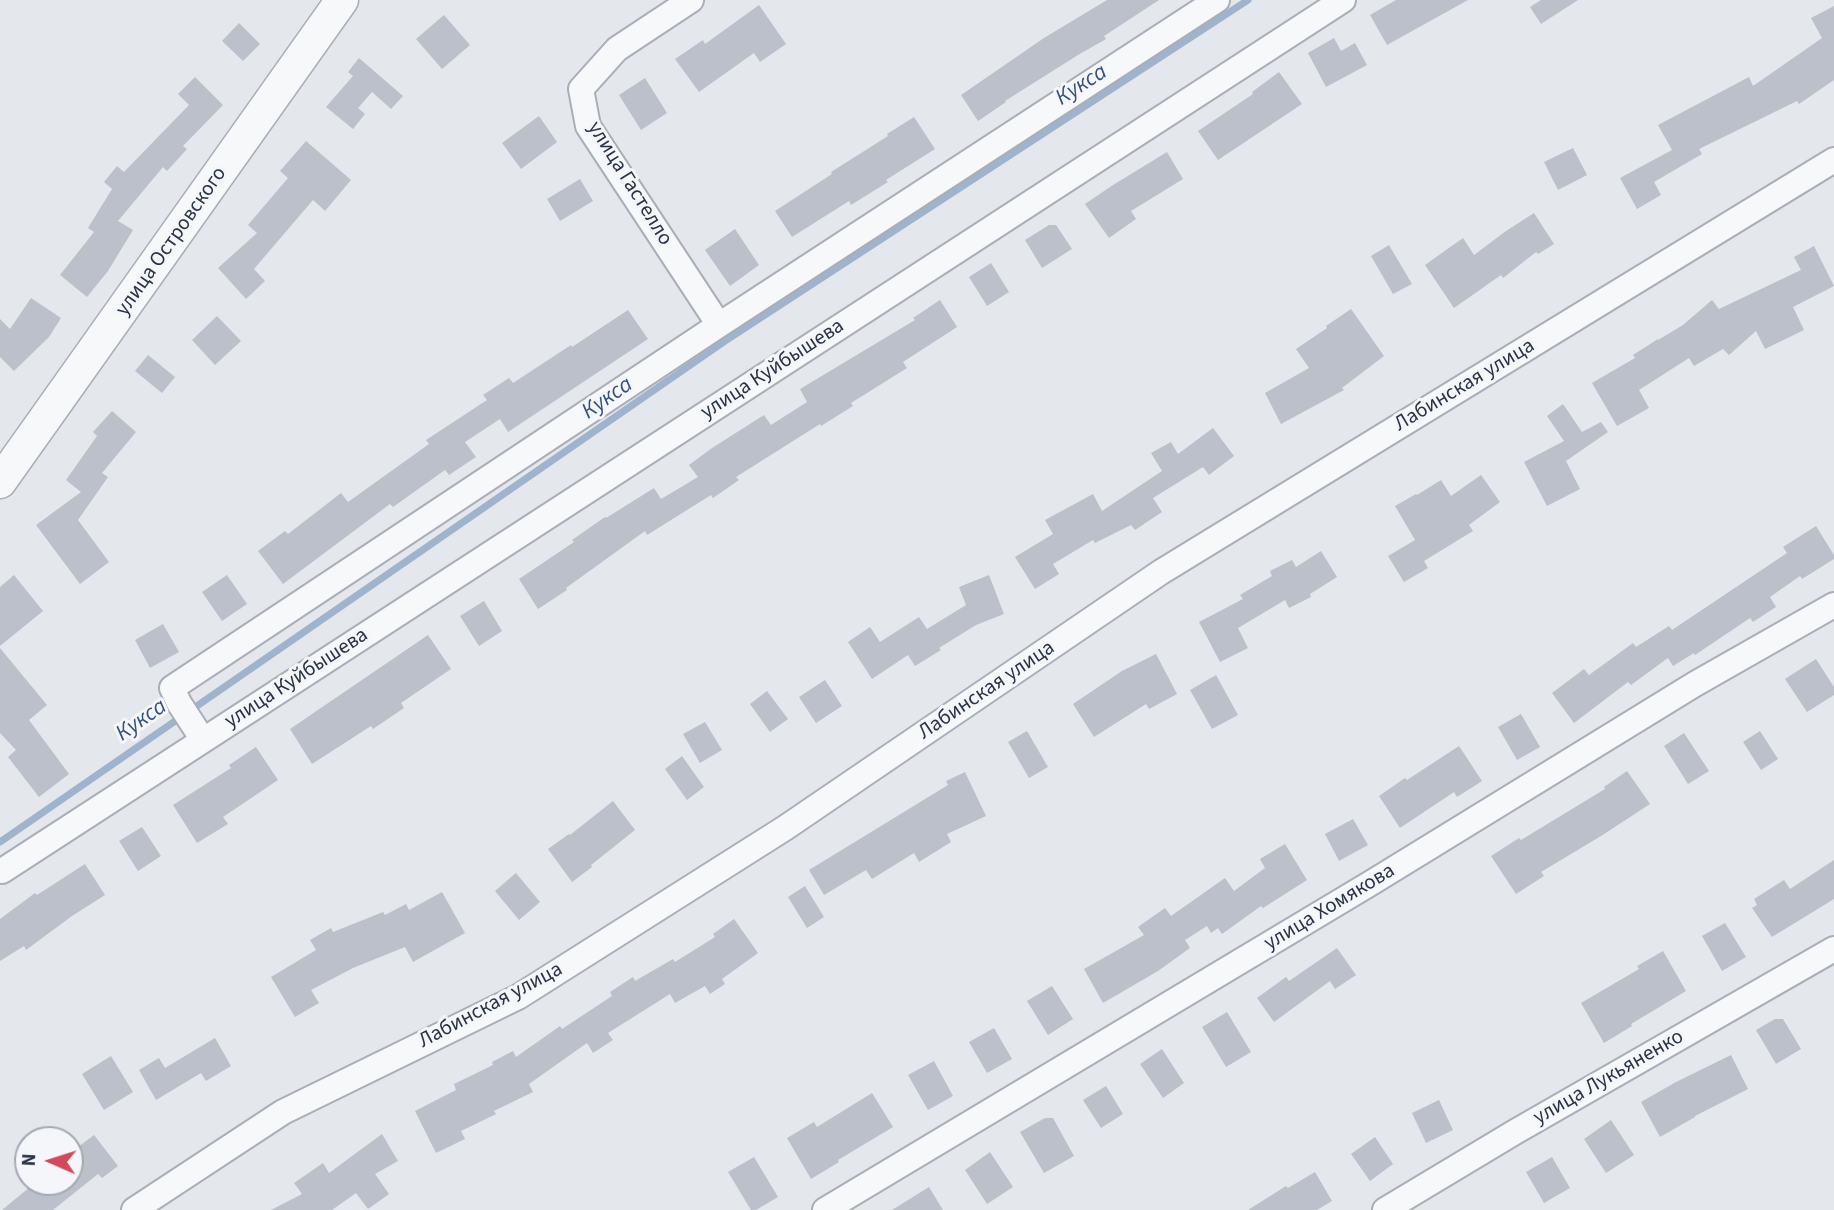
<!DOCTYPE html>
<meta charset="utf-8">
<style>
body{margin:0}
#map{position:relative;width:1834px;height:1210px;overflow:hidden;background:#e4e7ec;font-family:"Source Sans 3",sans-serif}
canvas{display:block}
.north{position:absolute;left:14px;top:1126px;width:70px;height:70px;box-sizing:border-box;background:#f4f6f9;border:2px solid #a4a8b1;border-radius:50%;rotate:273deg;font-size:19px;font-weight:700;line-height:28px;text-align:center;color:#2b3445}
.north::after{content:'';display:block;margin:auto;width:24px;height:32px;background:#d1495b;clip-path:polygon(50% 0,100% 100%,50% 72%,0 100%)}
</style>
<div id="map">
<canvas width="1834" height="1210"></canvas>
<div class="north">N</div>
</div>
<script>
const context = document.querySelector('canvas').getContext('2d');
context.lineJoin = 'round';
function toPath(rows) {
  const path = new Path2D();
  for (const r of rows) {
    path.moveTo(r[0], r[1]);
    for (let i = 2; i < r.length; i += 2) path.lineTo(r[i], r[i + 1]);
  }
  return path;
}
function stroke(path, color, width, dash) {
  context.strokeStyle = color;
  context.lineWidth = width;
  context.lineCap = dash ? 'butt' : 'round';
  context.setLineDash(dash || []);
  context.stroke(path);
}
function paint(path, color) {
  context.fillStyle = color;
  context.fill(path, 'evenodd');
}
function label(font, color, halo, rows, align = 'center') {
  context.font = font + ' "Source Sans 3",sans-serif';
  context.lineWidth = 6;
  context.setLineDash([]);
  context.textBaseline = 'middle';
  context.strokeStyle = halo;
  context.fillStyle = color;
  for (const [text, x, y, turn = 0] of rows) {
    context.save();
    context.translate(x, y);
    context.rotate((+turn || 0) * Math.PI / 180);
    context.textAlign = isNaN(turn) ? turn : align;
    if (halo) context.strokeText(text, 0, 0);
    context.fillText(text, 0, 0);
    context.restore();
  }
}
stroke(toPath([
 [0,842,725,341,1248,0]
]), '#9fb4cc', 7);
paint(toPath([
 [1107,0,1159,0,1104,36,1106,39,1078,55,1005,101,1006,102,978,121,961,95,1044,38],
 [1396,0,1468,0,1387,45,1370,15],
 [1541,0,1578,0,1541,24,1530,7],
 [759,5,786,44,760,62,754,53,699,92,675,59,703,40,705,44],
 [1834,6,1834,80,1799,104,1797,101,1699,149,1702,154,1654,182,1661,195,1637,209,1620,178,1672,150,1658,125,1749,77,1753,86,1822,38,1811,18],
 [444,15,470,45,442,69,416,39],
 [239,23,260,44,243,61,222,41],
 [1334,38,1341,51,1355,43,1367,65,1326,87,1308,53],
 [359,58,403,96,391,109,372,92,358,108,365,114,353,129,326,107,353,76,348,72],
 [1279,72,1302,104,1218,160,1198,131,1253,94,1252,92],
 [195,77,223,105,183,146,187,149,167,171,163,167,118,221,133,230,108,271,87,297,60,275,94,232,88,228,112,189,104,182,117,166,124,172,189,105,178,94],
 [645,78,667,113,641,130,619,95],
 [539,116,557,142,521,169,502,143],
 [914,117,935,149,886,180,888,182,851,205,849,201,792,237,775,211,832,174,831,172,888,136,887,134],
 [306,141,351,180,325,211,313,200,254,269,265,281,246,299,218,268,257,233,248,225,288,178,280,171],
 [1573,148,1587,175,1558,190,1544,162],
 [1167,152,1183,179,1131,211,1136,219,1109,238,1085,204,1113,185],
 [580,179,593,201,560,221,547,199],
 [1534,213,1554,244,1538,254,1536,252,1503,278,1501,275,1454,308,1425,265,1463,238,1474,255,1506,231],
 [1049,225,1056,225,1072,249,1042,268,1025,240],
 [735,229,759,265,730,286,705,250],
 [1389,245,1412,284,1393,294,1371,256],
 [1814,246,1834,286,1793,307,1804,330,1765,349,1756,331,1729,355,1723,349,1694,366,1689,358,1639,390,1649,408,1617,426,1592,383,1635,358,1633,355,1658,339,1658,340,1683,325,1712,300,1719,309,1801,270,1794,257],
 [991,263,1009,292,987,306,969,277],
 [31,298,61,318,49,337,14,371,0,357,0,319,10,329],
 [940,300,957,327,903,362,907,368,851,403,853,406,821,426,820,424,736,477,739,480,713,498,711,495,647,535,645,531,566,588,567,590,538,609,519,579,574,542,572,540,605,517,606,518,654,488,661,499,698,477,689,465,712,448,764,415,771,425,807,402,800,389,915,320,913,318],
 [1351,309,1384,356,1342,388,1344,390,1281,424,1265,393,1309,368,1296,349,1327,328,1326,326],
 [628,310,648,339,508,432,500,419,465,442,476,457,449,475,445,470,393,507,390,504,283,584,258,551,285,531,288,534,341,493,348,502,429,444,426,440,487,400,483,395,509,378,513,383,571,345,572,347],
 [217,316,241,341,215,365,192,340],
 [148,355,175,377,162,393,135,371],
 [1563,404,1582,432,1601,422,1608,432,1566,461,1580,489,1547,506,1524,462,1564,441,1547,416],
 [112,411,136,432,102,473,108,477,78,520,109,562,80,584,36,525,81,492,66,480,97,436,93,432],
 [1213,428,1234,456,1209,475,1203,467,1153,498,1162,512,1135,530,1131,525,1095,543,1093,540,1053,564,1059,574,1035,589,1015,557,1053,534,1045,520,1093,494,1102,511,1162,471,1151,453,1171,442,1178,454],
 [1481,475,1500,502,1469,525,1473,531,1424,561,1428,568,1404,582,1388,556,1415,540,1395,506,1416,494,1417,495,1441,480,1451,496],
 [1816,526,1834,555,1834,559,1802,579,1800,576,1770,597,1776,607,1753,622,1750,618,1695,655,1694,653,1673,666,1668,658,1631,685,1628,682,1574,723,1552,693,1584,669,1589,675,1633,643,1636,647,1669,626,1672,630,1787,553,1783,547],
 [1321,551,1337,577,1310,594,1311,597,1289,608,1285,600,1238,628,1248,648,1220,662,1199,622,1243,599,1240,595,1272,576,1270,571,1292,560,1296,567],
 [14,575,43,611,0,646,0,587],
 [227,575,247,604,222,621,202,592],
 [989,575,1004,614,976,625,939,648,941,650,915,666,908,655,872,679,848,642,870,627,880,642,919,617,927,629,966,605,959,587],
 [484,601,502,631,479,646,460,616],
 [163,624,179,652,150,668,135,640],
 [428,635,451,669,401,703,404,708,373,729,371,726,312,764,290,729],
 [0,648,47,705,29,720,69,774,39,797,8,757,16,750,0,733],
 [1156,654,1177,694,1149,709,1146,704,1094,737,1073,704,1122,671],
 [1816,659,1834,687,1834,695,1807,712,1785,679],
 [1216,675,1238,715,1212,729,1190,690],
 [825,680,842,706,816,723,799,697],
 [767,691,788,719,770,732,750,704],
 [1521,714,1540,747,1517,760,1498,727],
 [705,722,722,750,700,763,683,734],
 [1027,731,1048,767,1029,778,1008,742],
 [1760,731,1778,759,1761,770,1743,742],
 [1684,733,1709,771,1688,784,1664,746],
 [1459,746,1482,781,1457,797,1454,792,1400,828,1379,796,1405,778,1407,780],
 [256,747,278,780,223,817,228,824,197,843,173,805,231,768,229,765],
 [682,756,704,787,687,800,665,769],
 [1627,771,1650,804,1601,836,1541,872,1544,876,1516,894,1491,856,1519,838,1521,840,1605,789,1604,787],
 [965,772,986,816,947,834,951,842,919,862,914,853,872,879,866,870,824,895,809,870,948,785,946,781],
 [613,801,635,830,591,865,592,867,572,882,548,849,569,834,570,835],
 [1353,819,1368,845,1339,861,1325,834],
 [142,827,161,856,138,871,119,841],
 [1285,844,1307,880,1263,908,1261,906,1222,934,1218,928,1211,933,1207,926,1185,940,1190,948,1158,971,1103,1003,1084,969,1144,935,1138,927,1165,908,1171,916,1225,878,1234,891,1265,868,1260,859],
 [1834,860,1834,899,1772,937,1752,908,1757,905,1754,899,1784,880,1790,889],
 [85,864,105,895,72,916,26,950,24,946,0,961,0,919,35,893,37,895],
 [516,873,540,902,519,920,495,891],
 [805,886,824,917,807,928,788,897],
 [442,892,465,933,413,962,405,947,353,968,311,990,319,1003,295,1017,271,977,316,950,310,940,331,928,333,932,383,912,385,915,406,904,409,910],
 [734,919,758,953,722,979,725,984,710,994,705,986,675,1003,670,994,608,1033,613,1040,593,1053,587,1043,529,1084,533,1092,494,1111,496,1114,461,1131,465,1139,436,1153,415,1111,456,1090,454,1084,493,1065,492,1062,513,1051,516,1057,560,1026,562,1029,612,996,610,992,633,977,635,981,673,959,675,962,715,937,713,934],
 [1725,923,1746,957,1722,971,1702,936],
 [1337,948,1356,975,1335,989,1330,981,1274,1022,1257,998,1286,977,1289,981],
 [1663,951,1686,991,1631,1024,1632,1026,1604,1043,1581,1003,1639,969,1637,966],
 [1052,986,1073,1019,1048,1035,1027,1001],
 [1227,1012,1251,1052,1226,1067,1202,1027],
 [1775,1019,1783,1019,1801,1049,1776,1064,1756,1030],
 [994,1028,1012,1059,987,1073,969,1042],
 [215,1038,231,1066,206,1081,201,1073,156,1100,139,1070,159,1058,165,1068],
 [1162,1049,1184,1083,1163,1098,1140,1064],
 [1731,1055,1748,1089,1695,1116,1695,1117,1660,1137,1641,1102,1676,1082],
 [111,1056,133,1092,104,1110,82,1074],
 [934,1061,953,1096,928,1110,908,1075],
 [1106,1086,1123,1114,1101,1128,1083,1100],
 [872,1093,893,1127,838,1160,839,1162,811,1179,787,1138,814,1122,817,1127],
 [1439,1100,1453,1130,1426,1143,1412,1113],
 [1045,1118,1053,1118,1074,1156,1044,1173,1020,1132],
 [1611,1120,1634,1155,1606,1173,1584,1139],
 [382,1134,398,1161,375,1174,389,1194,368,1209,356,1193,332,1210,271,1210,302,1194,294,1183,323,1163,329,1173],
 [94,1135,118,1166,102,1178,98,1174,53,1210,2,1210,36,1182,70,1182,70,1153],
 [1375,1137,1393,1164,1370,1181,1351,1154],
 [990,1152,1013,1187,987,1204,965,1170],
 [754,1157,778,1197,756,1210,751,1210,728,1172],
 [1552,1157,1570,1188,1544,1203,1526,1172],
 [1315,1172,1332,1201,1317,1210,1248,1210,1286,1186,1288,1188],
 [929,1187,943,1210,892,1210]
]), '#bbc0ca');
const minor = toPath([
 [691,0,617,49,581,89,588,126,719,325],
 [203,740,179,703,172,688,719,325,1217,0],
 [2,871,1343,0],
 [134,1210,283,1112,518,997,785,828,1161,572,1834,160],
 [825,1210,1371,883,1695,684,1834,605],
 [1385,1210,1515,1132,1834,949]
]);
const tertiary = toPath([
 [0,482,342,0]
]);
stroke(minor, '#a9aeb7', 28);
stroke(tertiary, '#a9aeb7', 35);
stroke(minor, '#f7f8fa', 24);
stroke(tertiary, '#f7f8fa', 32);
label('21px', '#2b3445', '#f4f6f9', [
 ["улица Гастелло",629,184,58],
 ["улица Островского",172,242,-55],
 ["улица Куйбышева",773,370,-33],
 ["Лабинская улица",1465,386,-31],
 ["улица Куйбышева",297,679,-33],
 ["Лабинская улица",987,691,-34],
 ["улица Хомякова",1330,908,-31],
 ["Лабинская улица",491,1006,-28],
 ["улица Лукьяненко",1609,1078,-30]
]);
label('italic 23px', '#34527a', '#f4f6f9', [
 ["Кукса",1082,86,-33],
 ["Кукса",608,399,-35],
 ["Кукса",142,721,-35]
]);
</script>
